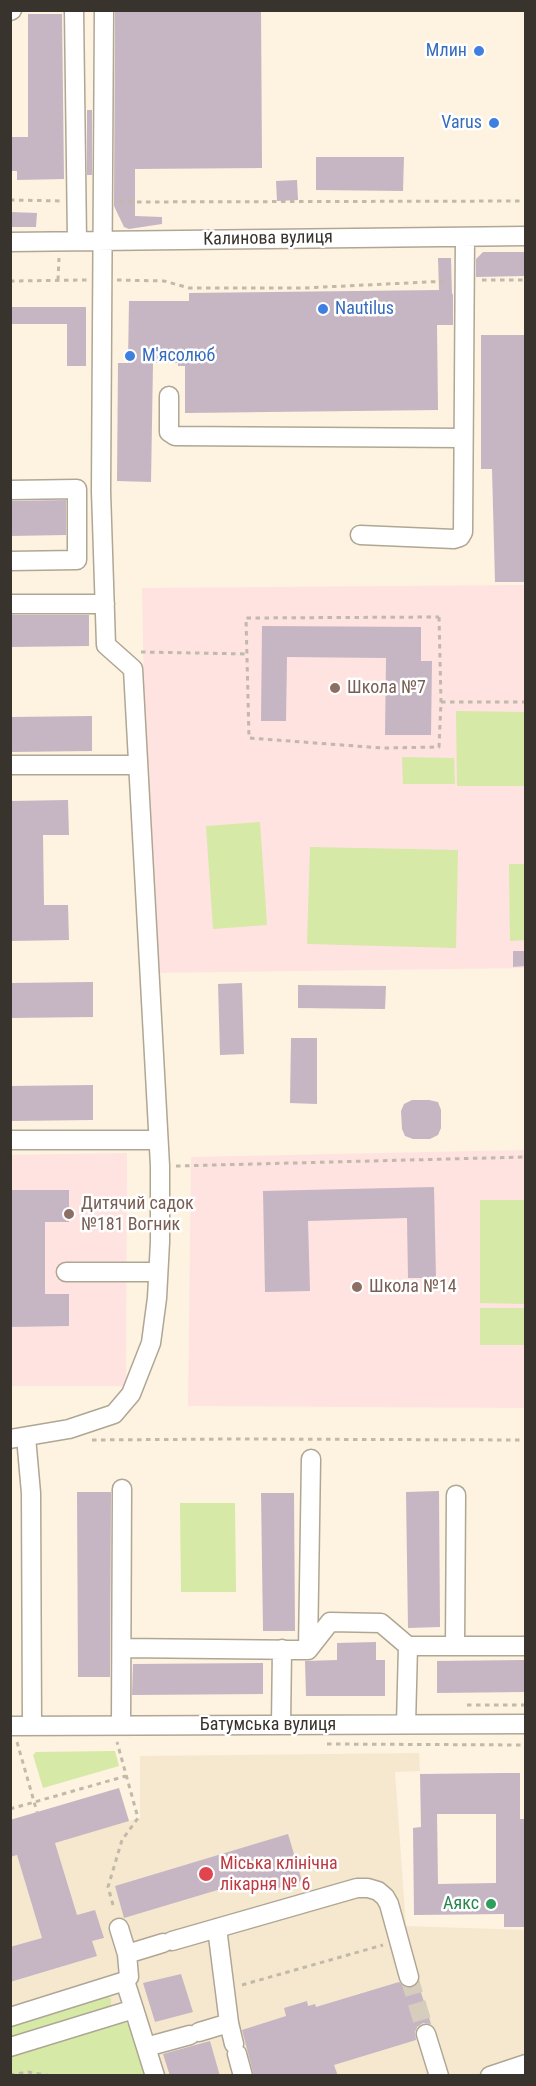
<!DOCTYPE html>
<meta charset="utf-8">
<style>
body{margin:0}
#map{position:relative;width:536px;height:2086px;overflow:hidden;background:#fdf3e0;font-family:"Roboto Condensed",sans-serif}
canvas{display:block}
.frame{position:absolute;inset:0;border:12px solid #38342d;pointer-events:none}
</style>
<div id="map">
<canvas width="536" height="2086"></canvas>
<div class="frame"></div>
</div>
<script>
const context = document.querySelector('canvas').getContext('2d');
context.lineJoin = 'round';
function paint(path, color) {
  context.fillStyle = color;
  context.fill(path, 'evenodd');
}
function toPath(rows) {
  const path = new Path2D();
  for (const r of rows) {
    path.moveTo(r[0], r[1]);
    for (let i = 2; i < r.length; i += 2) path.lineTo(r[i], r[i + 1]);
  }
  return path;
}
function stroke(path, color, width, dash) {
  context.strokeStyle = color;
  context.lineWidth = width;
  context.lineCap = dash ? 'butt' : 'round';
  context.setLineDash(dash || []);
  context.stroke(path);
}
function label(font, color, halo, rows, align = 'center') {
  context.font = font + ' "Roboto Condensed",sans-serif';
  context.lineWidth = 5;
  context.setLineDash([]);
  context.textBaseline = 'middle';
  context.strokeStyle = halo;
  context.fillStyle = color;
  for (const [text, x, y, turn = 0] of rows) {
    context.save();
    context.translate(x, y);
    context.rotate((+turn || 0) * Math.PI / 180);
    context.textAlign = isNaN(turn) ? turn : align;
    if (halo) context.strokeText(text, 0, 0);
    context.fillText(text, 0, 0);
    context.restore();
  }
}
paint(toPath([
 [419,1753,420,1771,395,1772,406,1926,525,1930,525,2075,11,2076,11,1820,119,1788,129,1821,140,1818,140,1756]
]), '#f6e8ce');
paint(toPath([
 [525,585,525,968,155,973,146,788,142,588],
 [525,1150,525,1408,188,1406,191,1157],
 [127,1153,126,1386,11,1386,10,1155]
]), '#fee3e1');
paint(toPath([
 [456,711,525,712,525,786,457,786],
 [402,757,454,758,455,784,403,784],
 [260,822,267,925,213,929,206,826],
 [310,847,458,850,456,948,307,944],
 [509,864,525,864,525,940,510,941],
 [480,1200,525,1200,525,1304,480,1303],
 [480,1308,525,1308,525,1345,480,1345],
 [180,1503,235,1503,236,1592,181,1592],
 [115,1751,119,1766,43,1788,33,1755,36,1752],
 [106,1994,111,1999,111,2009,13,2038,11,2037,10,2022],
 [123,2021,133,2028,149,2076,11,2076,11,2052]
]), '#d6e9a6');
paint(toPath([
 [115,10,261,10,262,168,135,169,135,216,162,217,162,224,129,229,124,227,114,206],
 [28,14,62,14,64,179,17,180,17,171,10,171,10,137,28,137],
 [87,110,92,110,92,175,87,175],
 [316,157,404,157,403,191,316,190],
 [297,180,298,200,277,201,276,181],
 [10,212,37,213,36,227,10,227],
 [483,252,525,252,525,276,476,277,476,259],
 [438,258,451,258,452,295,453,293,453,325,437,325,438,410,185,413,185,366,178,366,178,363,153,363,151,482,117,481,118,363,128,363,129,301,189,301,189,293,439,290],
 [10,307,86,307,86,366,67,366,67,324,10,324],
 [481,335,525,335,525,582,495,582,492,469,481,469],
 [66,500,66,535,10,536,10,501],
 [10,615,89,615,89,646,10,647],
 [262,626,421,627,421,661,432,661,431,735,385,735,386,658,287,657,286,721,261,721],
 [92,716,92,751,10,752,10,717],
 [68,800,69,835,43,835,44,905,68,905,69,940,10,941,10,801],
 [513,951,525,951,525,966,513,967],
 [93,982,93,1017,10,1018,10,983],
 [242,983,244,1054,220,1055,218,984],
 [298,985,386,986,385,1009,298,1008],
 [291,1038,317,1038,317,1104,290,1103],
 [93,1085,93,1120,10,1121,10,1086],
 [412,1100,429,1100,438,1102,441,1110,441,1128,438,1135,430,1139,413,1139,405,1136,402,1129,401,1111,404,1104],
 [434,1187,436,1278,408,1278,407,1218,308,1221,310,1291,265,1292,263,1191],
 [10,1190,69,1190,69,1222,45,1222,45,1294,69,1294,69,1326,10,1327],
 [439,1491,440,1627,408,1628,406,1492],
 [77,1492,111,1492,110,1677,78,1677],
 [261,1493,294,1493,295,1631,263,1631],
 [376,1642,376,1660,385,1660,385,1696,306,1696,305,1661,337,1660,337,1643],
 [525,1660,525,1692,437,1693,437,1661],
 [263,1663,263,1694,132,1695,133,1664],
 [505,1773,520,1773,520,1819,525,1819,525,1927,504,1927,504,1914,414,1915,413,1828,421,1827,420,1774],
 [437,1814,496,1814,496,1883,438,1884],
 [119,1788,129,1821,55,1843,77,1915,95,1910,104,1938,92,1941,97,1956,10,1982,10,1947,42,1938,17,1855,10,1857,10,1820],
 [288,1834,302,1881,265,1892,261,1877,124,1918,115,1886],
 [181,1974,193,2012,155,2022,143,1983],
 [399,1982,407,1988,413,1988,418,1983,431,2024,423,2023,417,2027,415,2032,416,2040,334,2065,338,2076,254,2076,242,2030,286,2016,284,2008,307,2001,308,2006,315,2004,316,2007],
 [210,2041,220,2076,170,2076,163,2054]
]), '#c6b5c3');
stroke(toPath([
 [409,1977,426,2034]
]), '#d6cdbc', 18, [18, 9]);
const minor = toPath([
 [74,10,77,241],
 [10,11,12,10],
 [10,242,526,236],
 [169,396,169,432,175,436,463,438],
 [10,490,77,489,77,560,10,561],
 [360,535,454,539,460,537,463,532,465,237],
 [10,604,105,604],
 [10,765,138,765],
 [10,1140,158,1140],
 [66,1272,158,1272],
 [26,1437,31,1493,32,1726],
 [10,1439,69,1429,114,1414,131,1394,151,1343,157,1298,160,1242,160,1166,133,669,106,645,101,491,104,10],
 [455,1646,456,1495],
 [123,1648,308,1650,330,1622,381,1623,408,1646,526,1646],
 [308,1650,311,1459],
 [406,1724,408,1646],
 [121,1725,122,1489],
 [281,1725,282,1649],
 [10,1726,526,1724],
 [119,1928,127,1954,129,1977,125,1981,134,2009],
 [217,1928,229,2023],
 [172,1941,357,1888,368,1888,378,1891,385,1897,389,1904,409,1977],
 [127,1954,163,1943],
 [10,2017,125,1981],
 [199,2032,229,2023,234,2044],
 [426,2034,439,2076],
 [10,2047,134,2009,155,2076],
 [146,2047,190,2035],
 [237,2054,243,2076],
 [490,2076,526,2064]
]);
stroke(minor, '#afa694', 21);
stroke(toPath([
 [10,200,62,201],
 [119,202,526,201],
 [58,280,59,258],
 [117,280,164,281,189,288,303,288,449,281],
 [482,280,526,280],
 [10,281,87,280],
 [439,617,441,702,439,747,382,748,249,738,246,618,439,617],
 [141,652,247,654],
 [441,702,526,702],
 [176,1166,526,1157],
 [92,1440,231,1439,526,1440],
 [467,1705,526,1705],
 [17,1742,37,1812],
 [327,1744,526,1745],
 [10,1809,126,1776],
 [113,1905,108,1887,122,1840,138,1818,117,1742],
 [242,1985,383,1945],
 [10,2075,28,2072,52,2076]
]), '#c1b9a9', 3, [4.5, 4.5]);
stroke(minor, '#fff', 18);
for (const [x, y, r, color] of [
 [479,51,6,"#3f7fe0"],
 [494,123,6,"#3f7fe0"],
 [323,309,6,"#3f7fe0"],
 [130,356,6,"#3f7fe0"],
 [335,688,6,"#8d6e63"],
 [69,1214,6,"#8d6e63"],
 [357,1287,6,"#8d6e63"],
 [206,1874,8,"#e0444e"],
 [491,1904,6,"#2e9e5b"]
]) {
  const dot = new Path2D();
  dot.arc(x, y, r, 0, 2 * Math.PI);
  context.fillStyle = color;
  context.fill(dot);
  stroke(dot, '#fff', 2);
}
label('18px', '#366cbe', '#fff', [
 ["Млин",467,51],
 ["Varus",482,123],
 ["Nautilus",335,309,"left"],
 ["М'ясолюб",142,356,"left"]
], 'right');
label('18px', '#38342d', '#fff', [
 ["Калинова вулиця",268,239,-1],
 ["Батумська вулиця",268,1725]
]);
label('18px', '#785e54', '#fff', [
 ["Школа №7",347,688],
 ["Дитячий садок",81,1204],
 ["№181 Вогник",81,1225],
 ["Школа №14",369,1287]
], 'left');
label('18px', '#be3a42', '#fff', [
 ["Міська клінічна",220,1864],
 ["лікарня № 6",220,1885]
], 'left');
label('18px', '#27864d', '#fff', [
 ["Аякс",479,1904]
], 'right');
</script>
